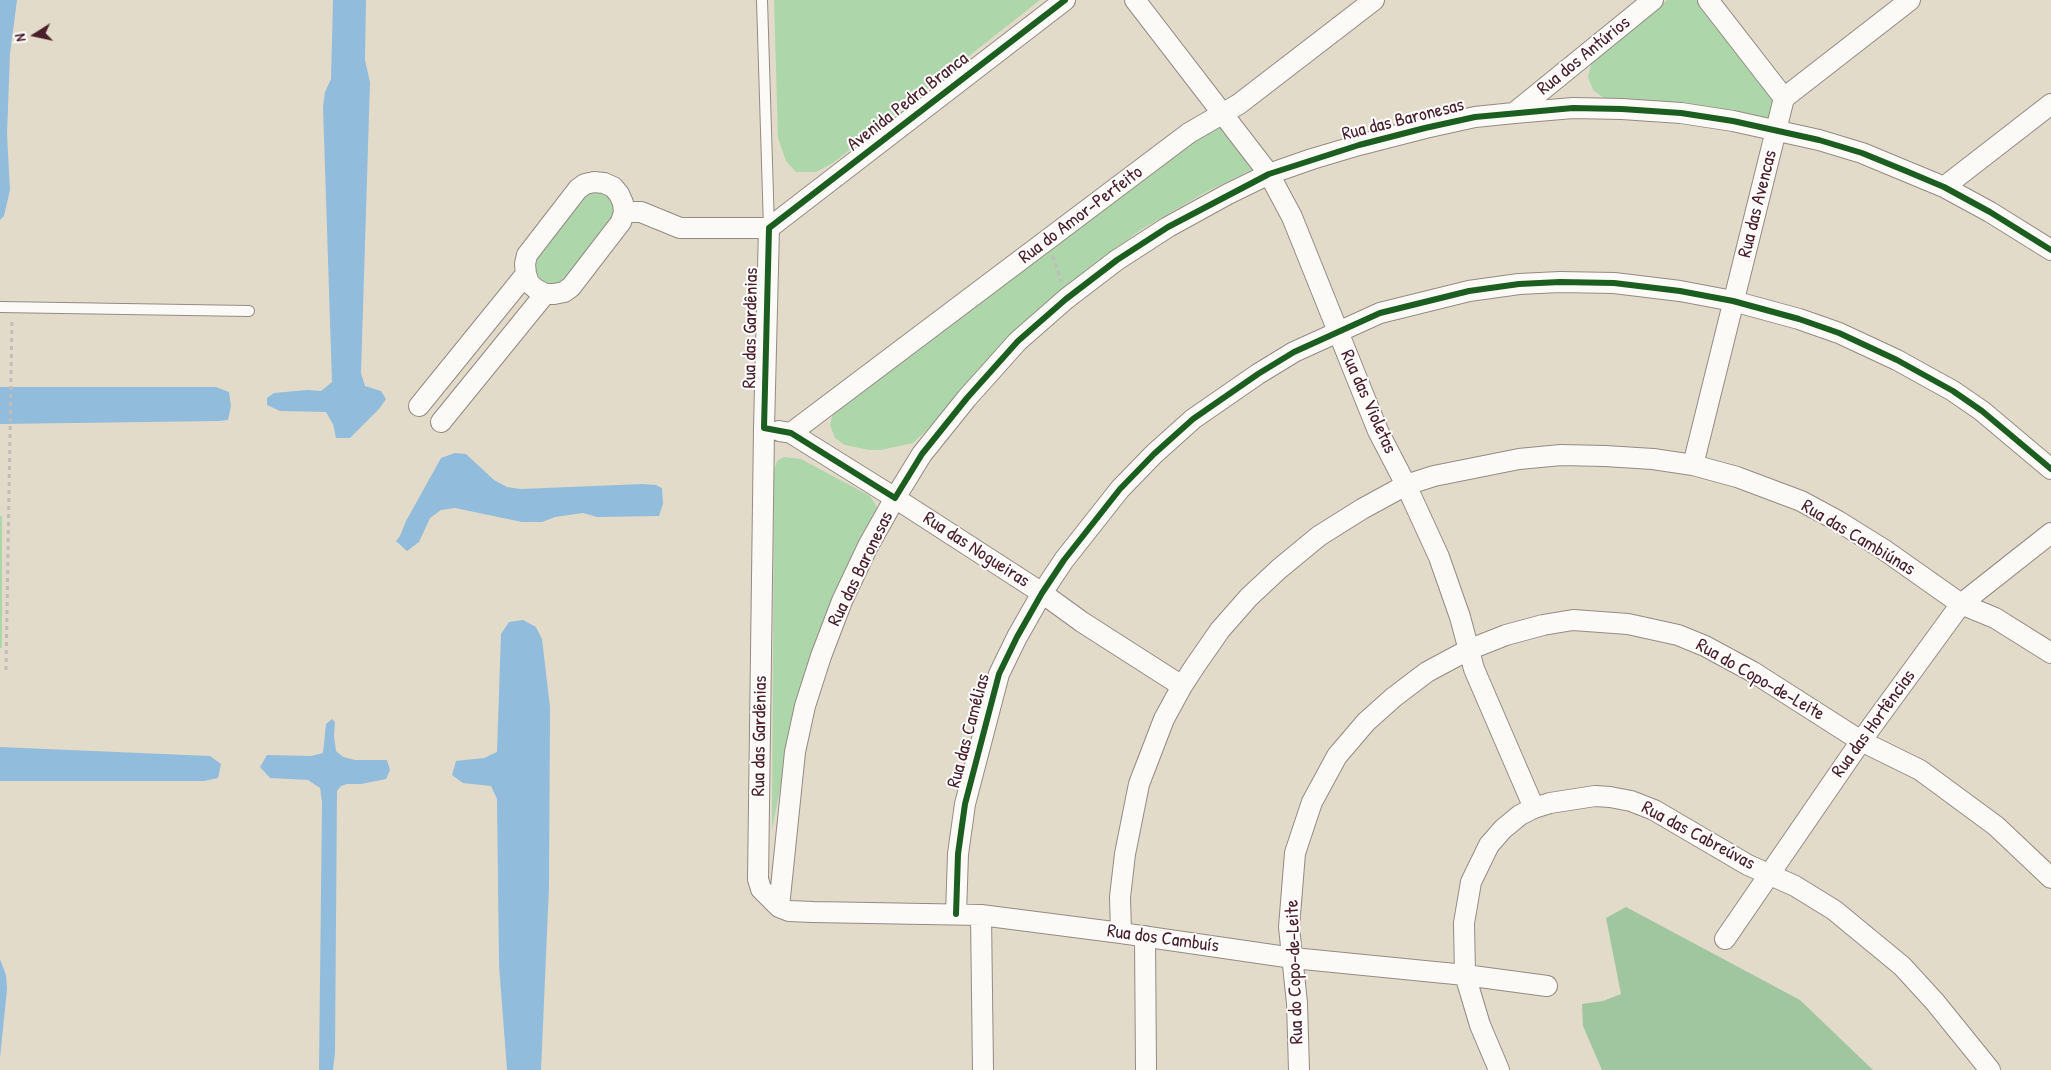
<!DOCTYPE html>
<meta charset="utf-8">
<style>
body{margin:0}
#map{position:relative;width:2051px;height:1070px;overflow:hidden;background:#e2dbca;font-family:"Patrick Hand",sans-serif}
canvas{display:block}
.north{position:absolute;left:10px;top:10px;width:50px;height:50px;-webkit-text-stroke:4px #fff;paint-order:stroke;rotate:260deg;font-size:14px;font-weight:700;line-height:20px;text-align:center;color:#4a1f2b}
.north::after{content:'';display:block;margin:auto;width:18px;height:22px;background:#4a1f2b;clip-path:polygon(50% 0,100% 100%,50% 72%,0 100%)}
</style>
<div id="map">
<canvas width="2051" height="1070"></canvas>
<div class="north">N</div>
</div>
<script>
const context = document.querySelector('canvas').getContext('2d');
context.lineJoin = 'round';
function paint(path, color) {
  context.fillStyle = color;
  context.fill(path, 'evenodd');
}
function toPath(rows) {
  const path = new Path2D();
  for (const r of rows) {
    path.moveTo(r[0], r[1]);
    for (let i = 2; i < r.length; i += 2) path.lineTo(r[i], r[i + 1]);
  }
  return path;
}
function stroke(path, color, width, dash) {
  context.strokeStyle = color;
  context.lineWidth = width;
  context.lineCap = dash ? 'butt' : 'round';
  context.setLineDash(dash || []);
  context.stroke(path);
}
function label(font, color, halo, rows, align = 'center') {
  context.font = font + ' "Patrick Hand",sans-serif';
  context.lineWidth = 4;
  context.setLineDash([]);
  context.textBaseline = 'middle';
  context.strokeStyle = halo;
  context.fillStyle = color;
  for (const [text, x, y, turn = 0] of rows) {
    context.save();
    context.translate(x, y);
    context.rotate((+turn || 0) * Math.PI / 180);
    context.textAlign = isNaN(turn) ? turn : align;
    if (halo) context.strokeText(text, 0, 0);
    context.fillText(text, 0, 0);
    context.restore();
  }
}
paint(toPath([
 [774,0,1040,0,833,163,816,172,796,172,786,161,778,138],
 [1667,0,1697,0,1774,100,1770,120,1682,105,1604,98,1593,90,1588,77,1592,61],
 [1223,122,1253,165,1251,170,1206,192,1142,229,1092,265,1039,309,939,418,913,443,881,450,869,450,845,445,835,438,830,425,833,414,838,409,1216,124],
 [595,192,607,195,611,199,614,211,613,217,565,280,554,285,542,281,535,271,536,259,584,196],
 [784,457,801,459,870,496,879,510,854,556,822,624,797,702,772,830,774,470,777,461],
 [0,516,2,516,2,648,0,648]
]), '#add6ab');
paint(toPath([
 [1626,907,1800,1000,1873,1070,1602,1070,1583,1026,1582,1004,1603,1001,1621,994,1606,918]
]), '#9fc69f');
paint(toPath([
 [0,0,17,0,10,54,7,134,10,190,4,216,0,220],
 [333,0,366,0,365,60,370,82,361,373,365,386,381,391,386,399,379,409,350,438,336,438,333,424,326,412,280,411,267,405,267,398,274,393,307,390,321,391,332,382,323,107,325,92,331,79],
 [0,387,216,387,229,392,231,406,228,420,219,421,0,424],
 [455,453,466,454,494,480,507,487,521,489,642,484,656,485,662,488,663,504,659,516,597,517,583,513,555,517,542,522,522,522,455,508,441,510,430,518,419,542,407,551,396,541,400,536,406,521,441,458],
 [523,620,536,627,542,639,550,707,549,887,541,1070,507,1070,499,965,497,799,491,786,463,783,452,775,456,761,484,758,497,752,501,634,509,622],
 [332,719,335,722,334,736,336,751,343,757,355,760,387,760,390,770,386,779,361,784,347,784,341,786,337,791,335,1053,333,1070,319,1070,322,802,320,788,308,780,270,778,260,767,267,755,311,756,323,753,326,724],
 [0,747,210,756,221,764,218,778,204,781,0,781],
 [0,959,6,975,7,989,0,1058]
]), '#92bcdc');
const lane = toPath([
 [762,0,769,228],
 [0,307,249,311]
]);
const street = toPath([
 [1135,0,1269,174,1292,217,1378,431,1406,485,1439,557,1460,617,1474,669,1534,808],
 [1708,0,1784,98],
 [1514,113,1653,0],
 [594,182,604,183,613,187,619,194,623,203,624,212,621,222,571,287,564,292,554,294,545,294,536,289,529,283,526,274,525,264,527,255,578,189,585,184,594,182],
 [1944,187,2051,104],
 [624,212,641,212,680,228,769,228],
 [769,228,764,428,758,879,761,889,779,907,789,911,813,912,981,915,1121,933,1293,958,1465,975,1547,986],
 [769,228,1065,0],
 [419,406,526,274],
 [441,422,545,294],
 [779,431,791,433,895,498,1042,593,1082,622,1182,686],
 [791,433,1189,133,1239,104,1374,0],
 [1693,465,1784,98,1910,0],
 [779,907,795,752,805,706,821,656,842,601,868,546,895,498,922,454,967,398,1018,341,1066,299,1117,260,1168,227,1228,194,1269,174,1312,159,1359,145,1425,128,1475,117,1514,113,1573,108,1622,109,1681,113,1733,121,1819,140,1862,153,1944,187,1990,212,2051,250],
 [956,914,958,854,965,804,999,674,1017,637,1042,593,1064,560,1120,489,1154,454,1193,419,1258,374,1294,352,1380,313,1469,291,1519,284,1560,282,1614,283,1680,291,1733,301,1799,319,1839,333,1897,360,1953,391,1982,411,2051,469],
 [981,915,983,1070],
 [1121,933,1120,897,1125,854,1139,784,1164,719,1182,686,1195,666,1220,630,1249,597,1279,569,1319,536,1362,509,1406,485,1434,476,1519,459,1561,455,1605,456,1653,459,1693,465,1737,477,1801,501,1838,521,1883,549,1961,604,1995,618,2051,653],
 [1145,936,1146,1070],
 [1725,939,1861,741,1961,604,2051,533],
 [1299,1070,1297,1003,1289,927,1295,853,1312,802,1337,756,1366,722,1394,697,1427,672,1468,650,1506,635,1543,625,1573,620,1628,624,1678,635,1705,646,1753,672,1861,741,1920,770,1996,826,2051,878],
 [1499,1070,1480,1025,1465,975,1464,923,1471,882,1489,845,1503,829,1520,815,1534,808,1550,803,1595,796,1610,797,1631,801,1654,810,1748,865,1795,886,1834,910,1902,966,1935,1002,1990,1070]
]);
stroke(lane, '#958a84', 12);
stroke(street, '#958a84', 22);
stroke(toPath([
 [1053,256,1061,282],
 [6,670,12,318]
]), '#c1bcba', 3, [4, 4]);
stroke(lane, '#fbfaf7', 10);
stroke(street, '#fbfaf7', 20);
stroke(toPath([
 [1065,0,769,228,764,428,791,433,895,498,922,454,967,398,1018,341,1066,299,1117,260,1168,227,1269,174,1359,145,1425,128,1475,117,1573,108,1622,109,1681,113,1733,121,1819,140,1862,153,1906,171,1944,187,1990,212,2051,250],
 [956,914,958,854,965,804,999,674,1017,637,1042,593,1064,560,1120,489,1154,454,1193,419,1258,374,1294,352,1380,313,1469,291,1519,284,1560,282,1614,283,1680,291,1733,301,1799,319,1839,333,1897,360,1953,391,1982,411,2051,469]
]), '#1b5e20', 6);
label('19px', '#4a1f2b', '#fff', [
 ["Rua dos Antúrios",1584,56,-39],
 ["Avenida Pedra Branca",908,102,-38],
 ["Rua das Baronesas",1403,120,-14],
 ["Rua das Avencas",1758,204,-76],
 ["Rua do Amor-Perfeito",1081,215,-37],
 ["Rua das Gardênias",751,328,-89],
 ["Rua das Violetas",1368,402,66],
 ["Rua das Cambiúnas",1858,538,31],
 ["Rua das Nogueiras",976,550,33],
 ["Rua das Baronesas",861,569,-64],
 ["Rua do Copo-de-Leite",1760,680,30],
 ["Rua das Hortências",1874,724,-54],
 ["Rua das Camélias",969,731,-75],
 ["Rua das Gardênias",760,736,-89],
 ["Rua das Cabreúvas",1698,836,28],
 ["Rua dos Cambuís",1163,939,8],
 ["Rua do Copo-de-Leite",1295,972,-92]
]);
</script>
